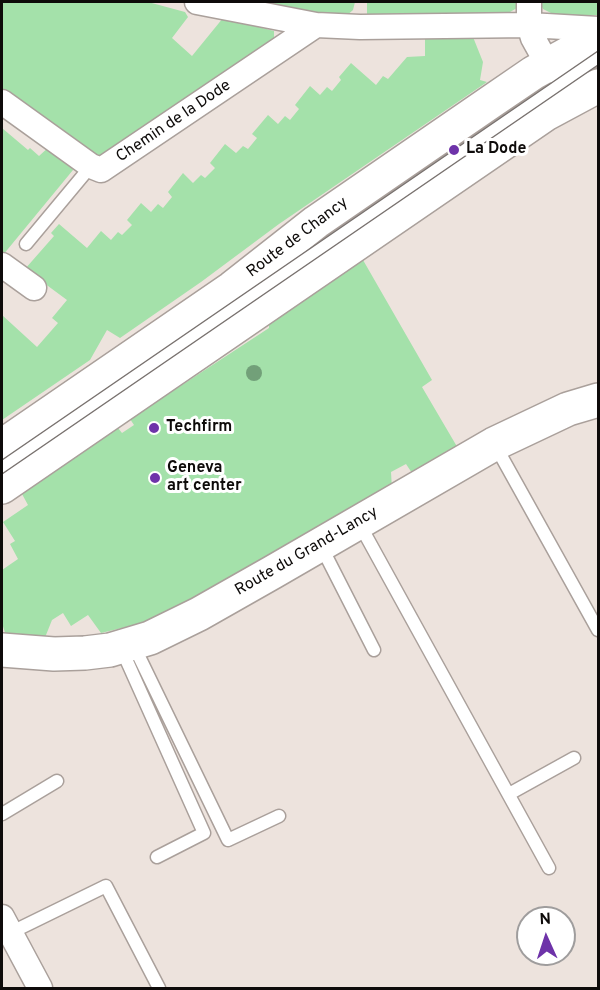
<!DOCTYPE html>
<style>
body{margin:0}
#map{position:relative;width:600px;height:990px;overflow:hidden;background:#ede3dd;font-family:Overpass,sans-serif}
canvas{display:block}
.frame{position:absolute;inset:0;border:3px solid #0e0b0a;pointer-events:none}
.north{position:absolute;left:516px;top:906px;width:60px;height:60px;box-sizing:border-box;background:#fff;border:2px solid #9f9d9d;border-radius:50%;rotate:357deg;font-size:16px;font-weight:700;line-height:24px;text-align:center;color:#0e0b0a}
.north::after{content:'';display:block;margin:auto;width:21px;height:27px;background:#6e33a9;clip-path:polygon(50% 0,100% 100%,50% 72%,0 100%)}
</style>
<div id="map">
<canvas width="600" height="990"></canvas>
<div class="frame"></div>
<div class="north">N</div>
</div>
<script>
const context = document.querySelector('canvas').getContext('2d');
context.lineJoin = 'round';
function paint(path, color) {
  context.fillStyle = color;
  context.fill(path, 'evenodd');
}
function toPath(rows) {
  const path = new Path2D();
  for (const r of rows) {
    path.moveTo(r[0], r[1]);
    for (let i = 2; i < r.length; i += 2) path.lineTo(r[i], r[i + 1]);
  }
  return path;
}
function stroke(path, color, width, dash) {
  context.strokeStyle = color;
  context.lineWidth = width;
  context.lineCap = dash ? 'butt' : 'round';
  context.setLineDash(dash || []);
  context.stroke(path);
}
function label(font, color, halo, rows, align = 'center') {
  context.font = font + ' Overpass,sans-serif';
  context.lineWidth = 6;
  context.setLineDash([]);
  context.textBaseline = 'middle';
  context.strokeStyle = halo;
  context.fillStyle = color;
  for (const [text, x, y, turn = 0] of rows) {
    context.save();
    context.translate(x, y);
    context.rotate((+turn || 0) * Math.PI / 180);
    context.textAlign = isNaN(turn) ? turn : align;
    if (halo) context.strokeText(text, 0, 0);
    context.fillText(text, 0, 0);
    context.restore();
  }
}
paint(toPath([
 [2,2,148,2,185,12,188,17,172,38,192,56,223,18,274,31,274,42,99,157,2,89],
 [234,2,355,2,353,10,345,17],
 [367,2,519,2,517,8,503,16,367,15],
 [540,2,598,2,598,15,555,15,543,9],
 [473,37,483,62,480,80,487,82,279,224,201,282,120,338,107,330,90,360,2,420,2,315,37,347,58,323,52,318,67,300,25,269,54,236,51,233,59,224,87,248,101,231,111,240,118,232,122,235,132,225,127,220,141,203,151,212,158,204,163,208,172,197,168,192,183,173,193,183,201,175,205,178,215,168,210,163,225,144,236,153,243,146,248,149,257,138,252,134,268,115,278,124,285,116,290,120,299,109,295,105,310,86,320,95,327,87,332,91,341,80,339,77,351,63,376,85,383,76,388,79,407,57,425,56,425,38],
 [2,128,28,150,30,148,39,156,50,146,72,163,73,170,3,255,2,253],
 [363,260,432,380,422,387,459,450,414,476,406,464,391,472,392,489,267,561,151,621,101,633,88,615,71,626,63,613,52,620,44,640,6,636,2,623,2,570,18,559,10,544,15,541,3,522,28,505,22,494,118,428,122,433,134,425,130,419,269,328,269,324]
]), '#a4e1aa');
const lane = toPath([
 [26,244,91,166],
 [495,445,598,630],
 [2,467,598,58],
 [360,525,549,868],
 [321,546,374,650],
 [133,644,228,840,279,816],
 [121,648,204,833,157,857],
 [509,794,574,758],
 [2,814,57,781],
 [10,933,106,886,159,988]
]);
const street = toPath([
 [197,2,316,25,360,27,529,25,598,29],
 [529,2,529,25,533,38,548,65,567,80,596,87],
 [2,102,91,166,101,170,316,25],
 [2,265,34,288],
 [2,917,40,988]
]);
const secondary = toPath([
 [2,446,232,288,316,222,492,101,533,73,598,37],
 [2,487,546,114,598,86],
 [2,650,54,654,85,653,110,650,150,638,199,614,273,572,494,444,568,409,598,400]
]);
stroke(lane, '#aaa09b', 15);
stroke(street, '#aaa09b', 27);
stroke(secondary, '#aaa09b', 36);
stroke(lane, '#fff', 12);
stroke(street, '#fff', 24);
stroke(secondary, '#fff', 33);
stroke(toPath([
 [2,460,598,51],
 [2,474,598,65]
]), '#79726f', 1.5);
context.fillStyle = '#72a079';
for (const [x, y] of [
 [254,373]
]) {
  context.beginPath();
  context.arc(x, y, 8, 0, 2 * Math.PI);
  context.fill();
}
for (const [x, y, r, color] of [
 [454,150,6,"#6e33a9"],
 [154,428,6,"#6e33a9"],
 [155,478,6,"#6e33a9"]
]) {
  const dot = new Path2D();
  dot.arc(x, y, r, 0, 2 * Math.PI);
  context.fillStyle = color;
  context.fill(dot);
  stroke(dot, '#fff', 2);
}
label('16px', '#0e0b0a', '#fff', [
 ["Chemin de la Dode",174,122,-34],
 ["Route de Chancy",298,238,-37],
 ["Route du Grand-Lancy",307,552,-30]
]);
label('bold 16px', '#0e0b0a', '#fff', [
 ["La Dode",466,150],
 ["Techfirm",166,428],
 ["Geneva",167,469],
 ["art center",167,487]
], 'left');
</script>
